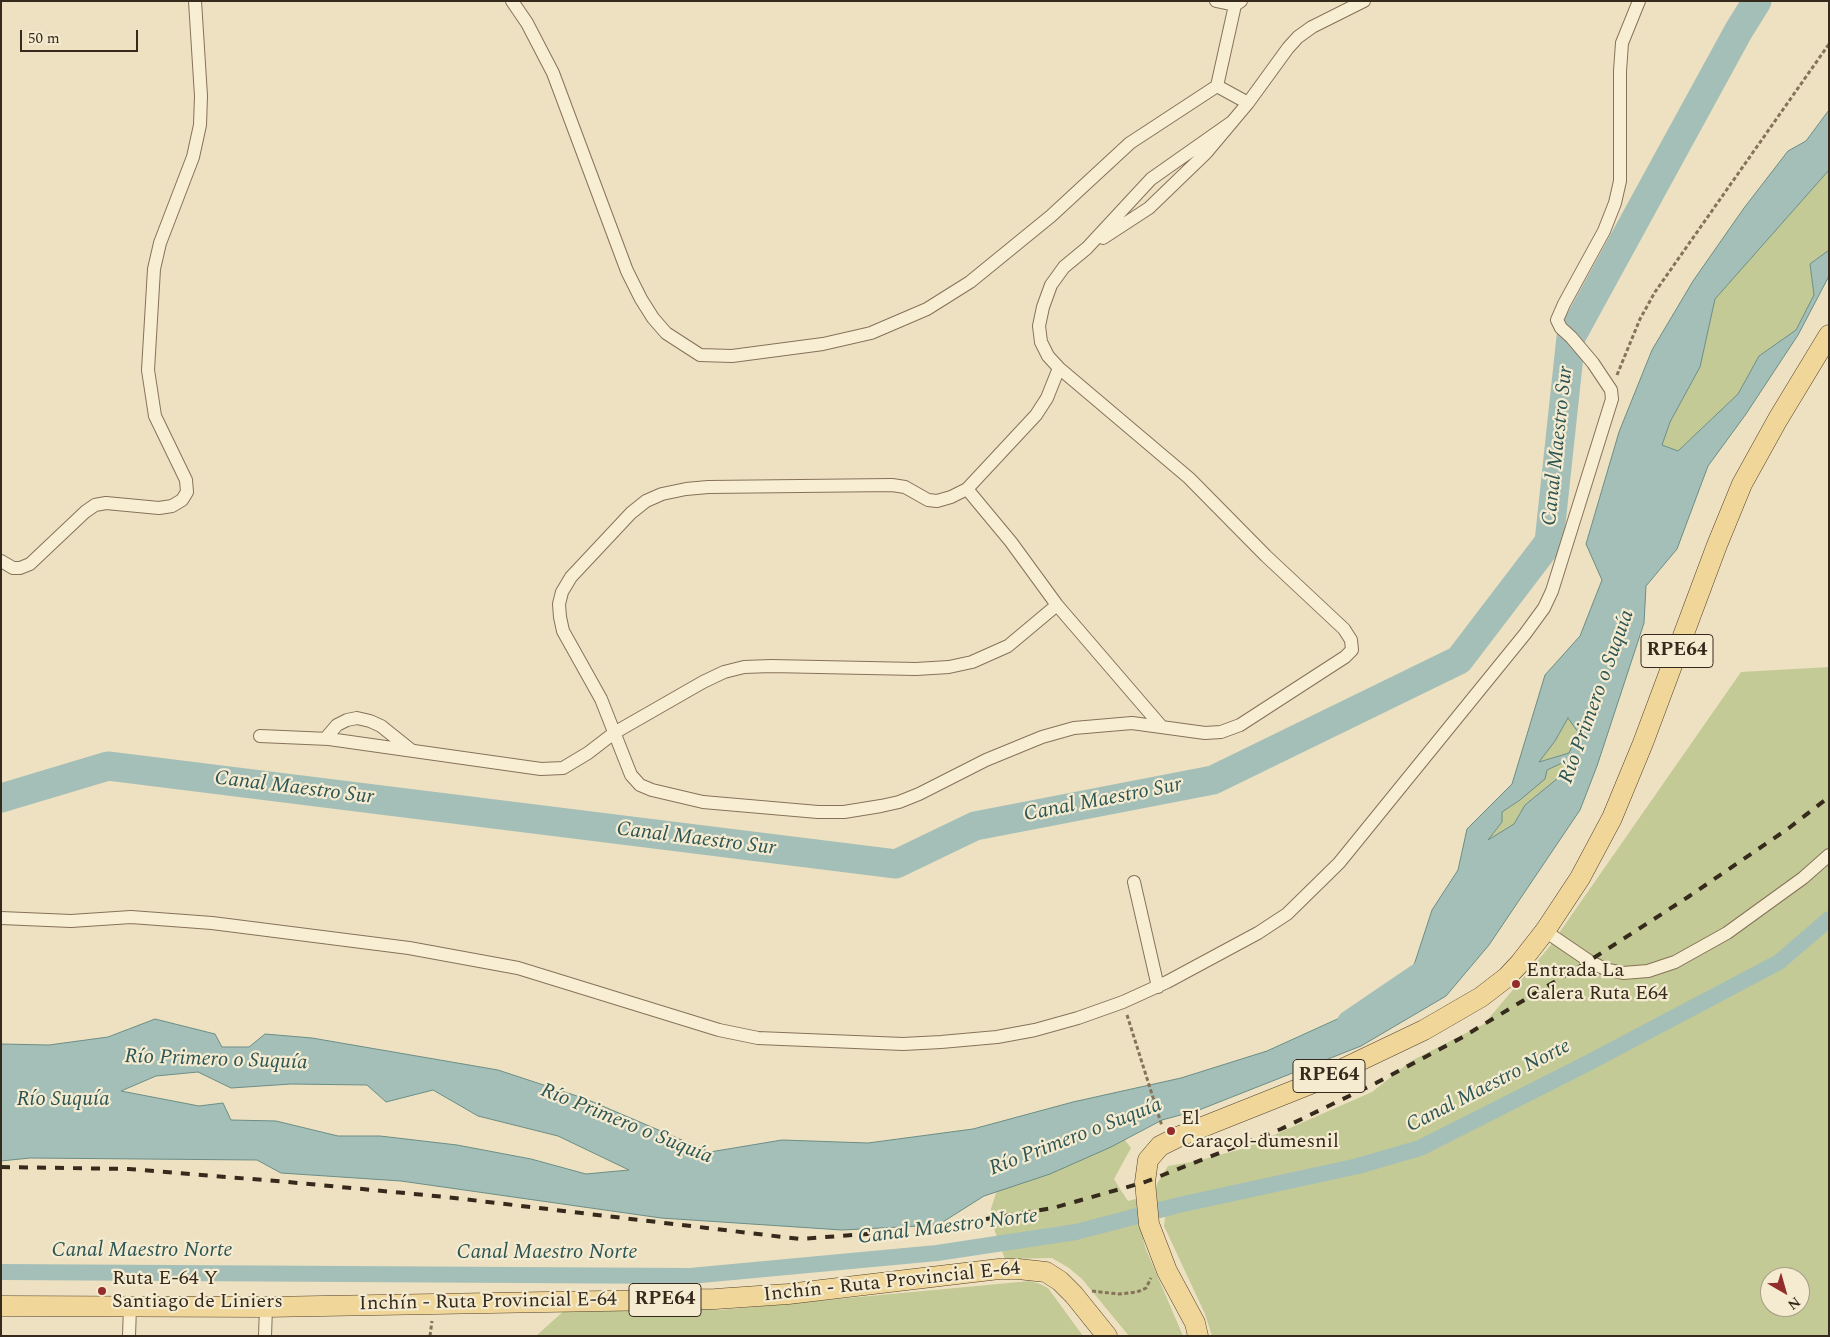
<!DOCTYPE html>
<meta charset="utf-8">
<style>
body{margin:0}
#map{position:relative;width:1830px;height:1337px;overflow:hidden;background:#ede1c1;font-family:Spectral,serif}
canvas{display:block}
.frame{position:absolute;inset:0;border:2px solid #362a1d;pointer-events:none}
.north{position:absolute;left:1760px;top:1267px;width:50px;height:50px;box-sizing:border-box;background:#f4ebd0;border:1px solid #a89e88;border-radius:50%;rotate:142deg;font-size:14px;font-weight:700;line-height:20px;text-align:center;color:#362a1d}
.north::after{content:'';display:block;margin:auto;width:18px;height:22px;background:#932d2a;clip-path:polygon(50% 0,100% 100%,50% 72%,0 100%)}
.scale{position:absolute;left:20px;top:30px;width:118px;height:22px;box-sizing:border-box;border:2px solid #362a1d;border-top:0;padding-left:6px;font-size:15px;line-height:18px;white-space:nowrap;color:#362a1d;-webkit-text-stroke:4px #f4ebd0;paint-order:stroke}
</style>
<div id="map">
<canvas width="1830" height="1337"></canvas>
<div class="frame"></div>
<div class="north">N</div>
<div class="scale">50 m</div>
</div>
<script>
const context = document.querySelector('canvas').getContext('2d');
context.lineJoin = 'round';
function paint(path, color) {
  context.fillStyle = color;
  context.fill(path, 'evenodd');
}
function toPath(rows) {
  const path = new Path2D();
  for (const r of rows) {
    path.moveTo(r[0], r[1]);
    for (let i = 2; i < r.length; i += 2) path.lineTo(r[i], r[i + 1]);
  }
  return path;
}
function stroke(path, color, width, dash) {
  context.strokeStyle = color;
  context.lineWidth = width;
  context.lineCap = dash ? 'butt' : 'round';
  context.setLineDash(dash || []);
  context.stroke(path);
}
function label(font, color, halo, rows, align = 'center') {
  context.font = font + ' Spectral,serif';
  context.lineWidth = 4.5;
  context.setLineDash([]);
  context.textBaseline = 'middle';
  context.strokeStyle = halo;
  context.fillStyle = color;
  for (const [text, x, y, turn = 0] of rows) {
    context.save();
    context.translate(x, y);
    context.rotate((+turn || 0) * Math.PI / 180);
    context.textAlign = isNaN(turn) ? turn : align;
    if (halo) context.strokeText(text, 0, 0);
    context.fillText(text, 0, 0);
    context.restore();
  }
}
paint(toPath([
 [1829,170,1829,250,1810,264,1814,295,1796,330,1759,356,1738,394,1678,451,1662,445,1670,422,1700,367,1715,299],
 [1829,667,1829,1336,1212,1336,1205,1314,1164,1226,1166,1210,1152,1214,1142,1233,1145,1247,1183,1336,1129,1336,1082,1279,1069,1268,1052,1258,1005,1259,989,1215,998,1187,1117,1130,1131,1148,1114,1179,1120,1189,1128,1201,1154,1194,1157,1184,1168,1166,1197,1161,1242,1149,1372,1092,1411,1061,1484,1024,1550,946,1741,672],
 [1770,1277,1800,1277,1800,1307,1770,1307],
 [1568,718,1578,732,1569,753,1538,762,1555,741],
 [1564,762,1569,767,1558,778,1525,805,1514,824,1487,841,1502,822,1502,812,1520,800,1547,770],
 [1030,1281,1040,1284,1048,1288,1083,1336,536,1336,576,1300,720,1310]
]), '#c3ca95');
const water = toPath([
 [1829,110,1829,170,1715,299,1700,367,1670,422,1662,445,1678,451,1738,394,1759,356,1796,330,1814,295,1810,264,1829,250,1829,276,1798,335,1746,414,1708,466,1677,549,1646,586,1644,623,1597,766,1580,810,1489,945,1446,996,1361,1046,1199,1110,1162,1120,1111,1147,1050,1174,984,1196,938,1225,842,1230,661,1218,401,1181,281,1173,257,1160,30,1158,1,1161,1,1044,49,1045,108,1037,155,1019,215,1034,222,1047,249,1047,265,1034,312,1038,498,1070,586,1099,710,1152,782,1140,868,1143,973,1129,1073,1102,1181,1078,1267,1051,1344,1016,1396,998,1415,962,1432,910,1458,870,1467,829,1512,784,1545,675,1580,636,1602,580,1586,544,1619,432,1652,350,1693,281,1744,208,1788,151,1806,141,1829,110],
 [1568,718,1578,732,1569,753,1539,762,1555,741,1568,718],
 [1564,762,1569,767,1558,778,1525,805,1514,824,1488,840,1502,822,1502,812,1520,800,1545,779,1547,770,1564,762],
 [198,1072,231,1088,291,1084,367,1085,386,1102,433,1090,478,1116,558,1136,629,1170,586,1174,531,1159,457,1145,380,1136,338,1136,276,1121,231,1120,223,1103,199,1106,121,1091,156,1076,198,1072]
]);
paint(water, '#a4bfb8');
stroke(water, '#6b8d85', 1);
stroke(toPath([
 [1,1272,690,1276,937,1253,1076,1232,1179,1205,1358,1166,1420,1148,1588,1063,1779,962,1829,919]
]), '#a4bfb8', 16);
stroke(toPath([
 [1,798,108,766,896,864,975,826,1213,780,1459,660,1549,542,1571,337,1739,30,1757,1],
 [1351,1024,1432,969]
]), '#a4bfb8', 29);
const street = toPath([
 [512,1,527,23,553,73,627,271,641,299,653,318,666,333,700,355,732,356,823,344,871,333,927,309,970,282,1051,216,1130,143,1217,86,1248,103],
 [1216,1,1235,5,1241,1],
 [1217,86,1235,5],
 [1103,238,1149,208,1206,153,1248,103,1288,48,1298,37,1312,27,1364,1],
 [1059,368,1047,398,1036,415,967,489,951,497,937,501,928,500,905,487,892,485,708,487,686,489,662,494,646,501,631,513,571,577,562,592,559,604,560,617,563,631,601,699,631,775,640,785,652,790,703,802,818,812,844,812,881,806,899,802,919,794,986,760,1042,737,1074,728,1132,723,1205,733,1221,732,1240,725,1345,657,1352,650,1351,640,1344,629,1266,556,1189,478,1059,368,1048,356,1041,342,1039,326,1043,307,1051,285,1064,267,1087,248,1151,179,1232,122],
 [967,489,1011,542,1057,605,1161,726],
 [1,561,13,568,20,568,30,564,85,512,95,505,106,503,159,508,172,506,182,500,187,492,186,480,155,416,148,370,154,269,160,243,193,157,200,125,201,96,195,1],
 [260,736,329,739,541,769,563,768,588,753,614,733,703,682,724,672,744,667,771,666,916,669,949,667,972,662,1008,646,1057,605],
 [325,739,337,725,347,720,357,718,370,721,381,726,411,750],
 [1134,882,1158,987],
 [1,918,71,921,131,917,212,923,409,948,518,968,719,1030,758,1038,903,1044,941,1042,997,1037,1035,1030,1078,1018,1123,1002,1167,982,1258,933,1287,914,1339,863,1525,634,1544,608,1552,591,1612,399,1611,390,1593,363,1571,337,1561,328,1557,320,1564,304,1604,231,1615,203,1620,181,1620,71,1622,43,1639,1],
 [1545,931,1589,961,1605,969,1623,973,1648,971,1675,962,1727,933,1803,878,1829,855],
 [129,1336,130,1307],
 [265,1336,266,1307]
]);
const primary = toPath([
 [1,1306,266,1307,715,1299,788,1294,999,1269,1018,1269,1046,1272,1060,1281,1074,1295,1107,1336],
 [1198,1336,1195,1323,1167,1271,1149,1224,1145,1182,1148,1160,1160,1146,1180,1136,1313,1083,1424,1030,1481,997,1507,977,1520,963,1545,931,1580,878,1612,818,1643,743,1717,545,1742,484,1778,419,1829,335]
]);
stroke(street, '#867259', 14);
stroke(primary, '#53402d', 21);
stroke(toPath([
 [1617,375,1640,319,1655,292,1829,44],
 [1127,1015,1162,1126],
 [1092,1291,1119,1294,1137,1292,1146,1288,1151,1278],
 [430,1336,432,1321]
]), '#867259', 3, [4, 2.5]);
stroke(street, '#f8eed4', 12);
stroke(primary, '#f0d799', 20);
stroke(toPath([
 [1,1167,129,1169,288,1182,446,1197,800,1239,920,1230,1053,1208,1145,1182,1281,1129,1376,1083,1461,1038,1589,961,1688,897,1789,828,1829,797]
]), '#362a1d', 4, [9, 9]);
for (const [x, y, r, color] of [
 [1516,984,5,"#932d2a"],
 [1171,1131,5,"#932d2a"],
 [102,1291,5,"#932d2a"]
]) {
  const dot = new Path2D();
  dot.arc(x, y, r, 0, 2 * Math.PI);
  context.fillStyle = color;
  context.fill(dot);
  stroke(dot, '#f4ebd0', 2);
}
for (const [x, y, w] of [
 [1677,651,72],
 [1329,1076,72],
 [665,1300,72]
]) {
  const box = new Path2D();
  box.roundRect(x - w / 2, y - 16.5, w, 33, 4);
  context.fillStyle = '#f4ebd0';
  context.fill(box);
  stroke(box, '#362a1d', 1);
}
label('bold 19px', '#362a1d', null, [
 ["RPE64",1677,651],
 ["RPE64",1329,1076],
 ["RPE64",665,1300]
]);
label('20px', '#362a1d', '#f4ebd0', [
 ["Entrada La",1526,972],
 ["Calera Ruta E64",1526,995],
 ["El",1181,1120],
 ["Caracol-dumesnil",1181,1143],
 ["Ruta E-64 Y",112,1280],
 ["Santiago de Liniers",112,1303]
], 'left');
label('20px', '#362a1d', '#f4ebd0', [
 ["Inchín - Ruta Provincial E-64",892,1283,-6],
 ["Inchín - Ruta Provincial E-64",488,1303,-1]
]);
label('italic 21px', '#2d5554', '#f4ebd0', [
 ["Canal Maestro Sur",1559,446,-84],
 ["Río Primero o Suquía",1598,697,-70],
 ["Canal Maestro Sur",294,789,7],
 ["Canal Maestro Sur",1103,801,-11],
 ["Canal Maestro Sur",696,840,7],
 ["Río Primero o Suquía",216,1061,2],
 ["Canal Maestro Norte",1489,1087,-27],
 ["Río Suquía",63,1101],
 ["Río Primero o Suquía",626,1125,22],
 ["Río Primero o Suquía",1076,1138,-21],
 ["Canal Maestro Norte",948,1228,-7],
 ["Canal Maestro Norte",142,1252],
 ["Canal Maestro Norte",547,1254]
]);
</script>
